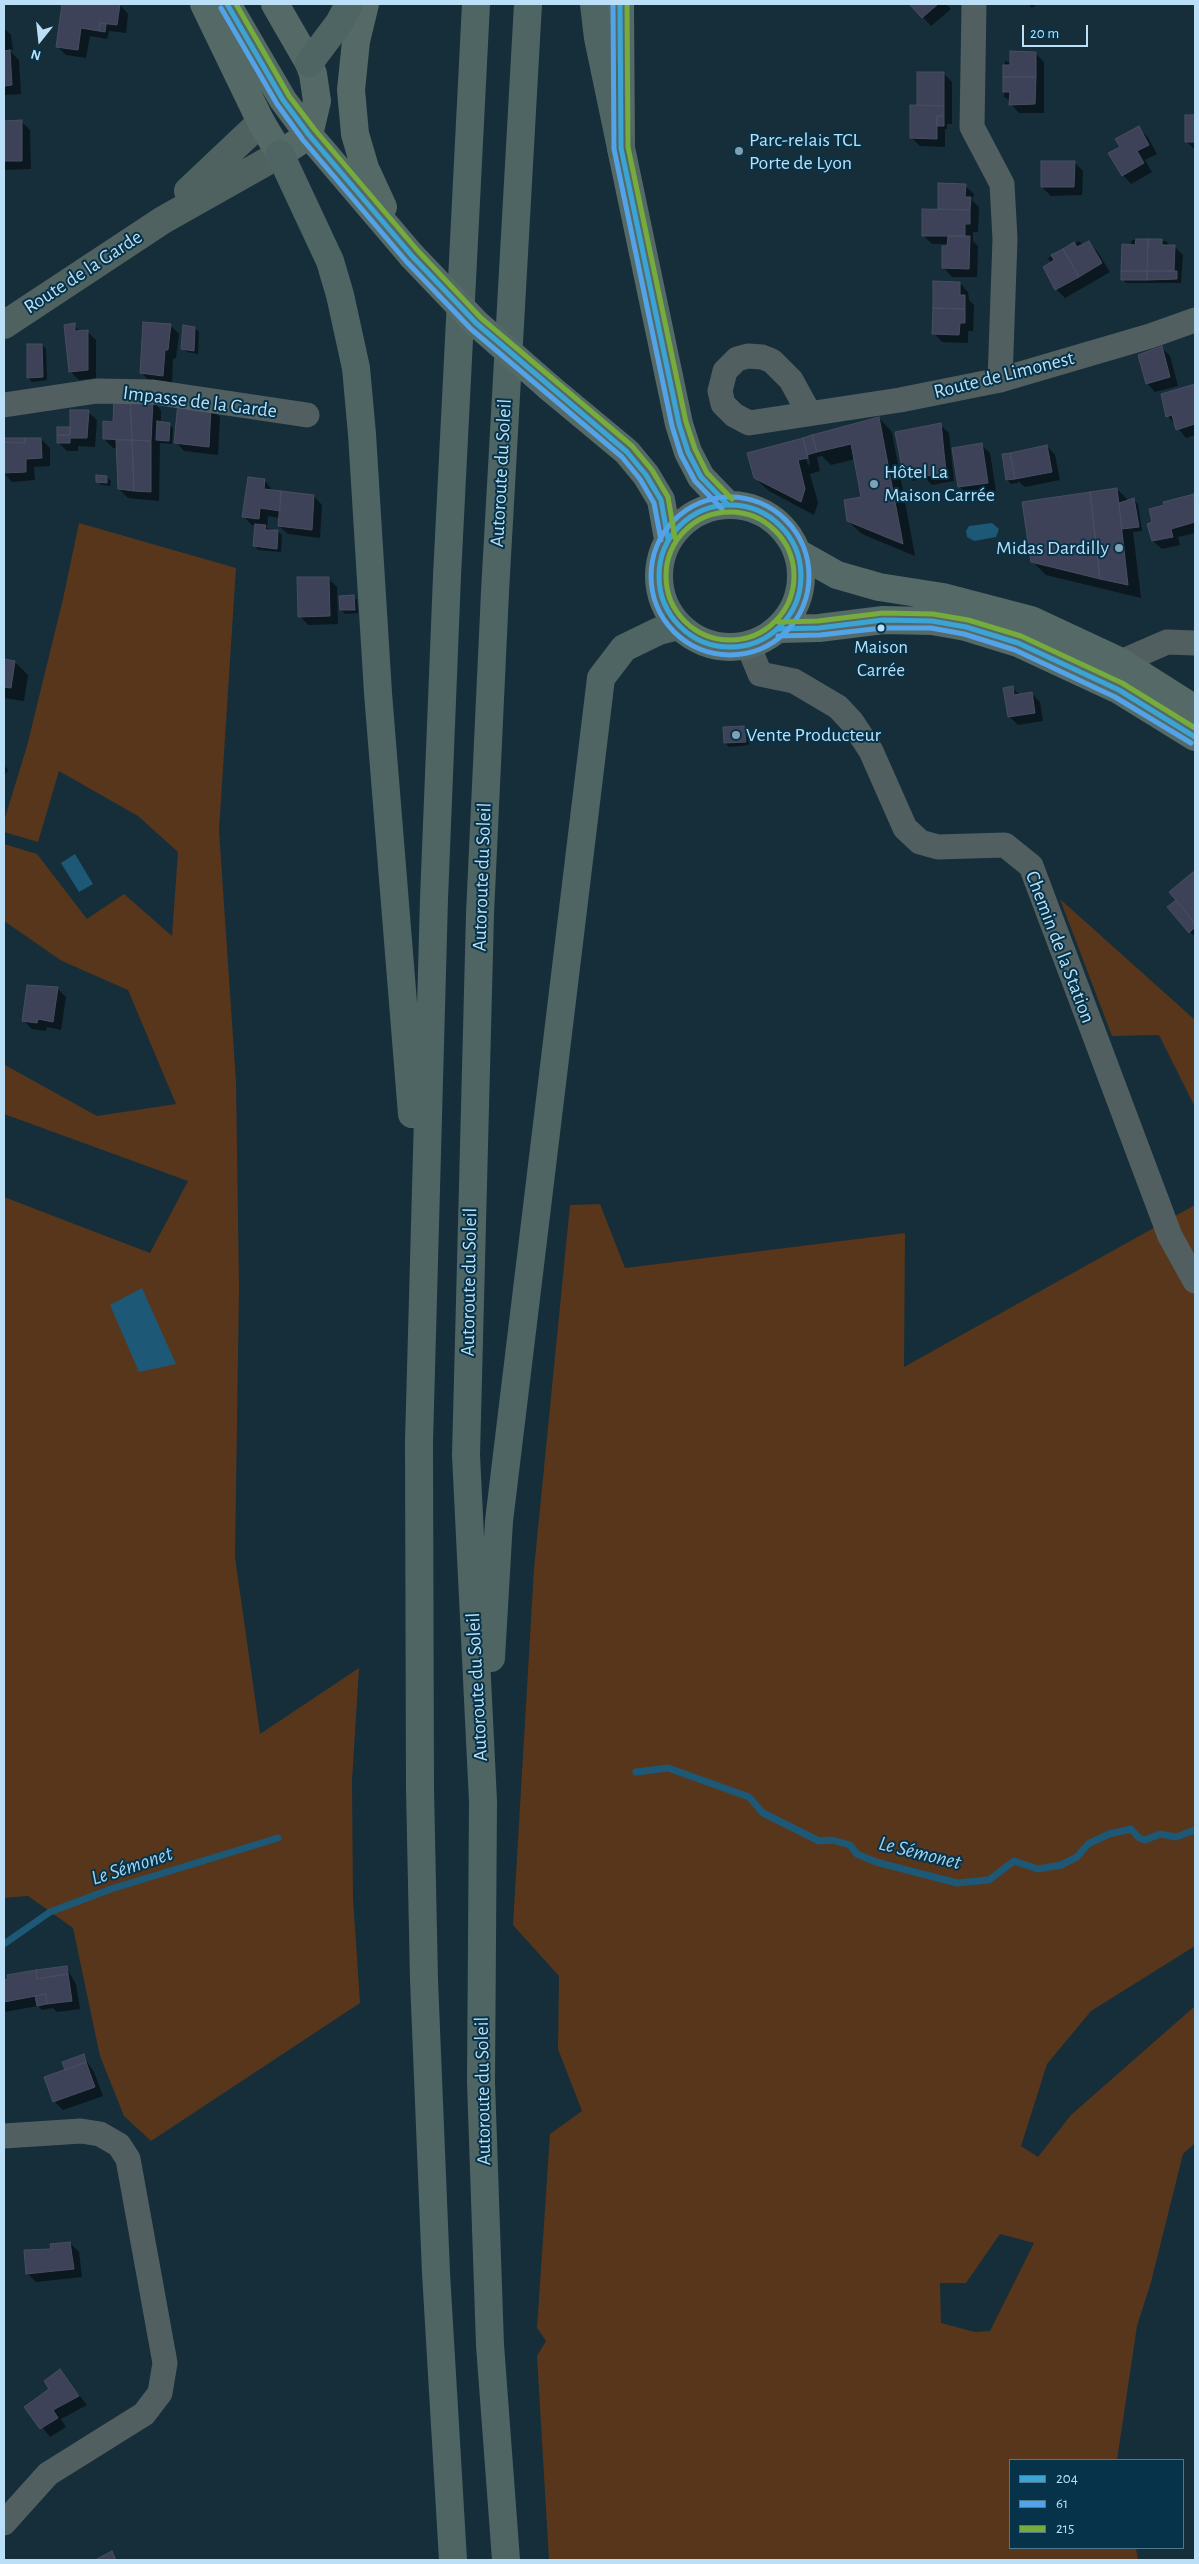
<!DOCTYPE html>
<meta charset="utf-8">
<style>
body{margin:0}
#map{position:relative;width:1199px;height:2564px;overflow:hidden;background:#152e3a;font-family:"Alegreya Sans",sans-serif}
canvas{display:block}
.frame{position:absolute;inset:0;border:5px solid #badff6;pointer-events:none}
.legend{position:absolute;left:1009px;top:2459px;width:175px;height:90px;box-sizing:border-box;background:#063349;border:1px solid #4e788e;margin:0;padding:6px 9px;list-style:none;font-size:15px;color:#badff6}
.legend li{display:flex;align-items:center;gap:10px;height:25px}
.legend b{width:25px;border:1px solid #4e788e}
.north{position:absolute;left:15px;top:15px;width:50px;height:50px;-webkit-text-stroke:4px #063349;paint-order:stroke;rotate:196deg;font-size:14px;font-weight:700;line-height:20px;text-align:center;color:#badff6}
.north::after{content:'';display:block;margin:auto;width:18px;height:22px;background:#badff6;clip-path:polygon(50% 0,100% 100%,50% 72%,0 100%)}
.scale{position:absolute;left:1022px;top:25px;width:66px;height:22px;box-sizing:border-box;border:2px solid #badff6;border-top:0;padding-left:6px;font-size:15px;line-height:18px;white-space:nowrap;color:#badff6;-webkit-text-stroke:4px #063349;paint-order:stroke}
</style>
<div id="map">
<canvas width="1199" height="2564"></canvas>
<div class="frame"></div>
<ul class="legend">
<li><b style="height:6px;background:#3ca4d5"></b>204</li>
<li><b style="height:6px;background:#53a3e8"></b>61</li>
<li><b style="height:6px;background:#75ac3b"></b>215</li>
</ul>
<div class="north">N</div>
<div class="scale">20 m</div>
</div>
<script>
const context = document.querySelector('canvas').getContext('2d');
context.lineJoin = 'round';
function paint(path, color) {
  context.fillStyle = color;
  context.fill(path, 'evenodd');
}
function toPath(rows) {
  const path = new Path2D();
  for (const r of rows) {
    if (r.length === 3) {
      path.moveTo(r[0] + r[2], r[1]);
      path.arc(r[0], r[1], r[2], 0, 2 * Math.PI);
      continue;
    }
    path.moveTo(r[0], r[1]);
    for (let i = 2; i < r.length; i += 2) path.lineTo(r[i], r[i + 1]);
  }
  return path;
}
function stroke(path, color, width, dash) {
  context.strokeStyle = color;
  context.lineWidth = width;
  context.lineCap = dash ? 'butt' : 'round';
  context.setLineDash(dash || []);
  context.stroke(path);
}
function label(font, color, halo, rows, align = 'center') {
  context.font = font + ' "Alegreya Sans",sans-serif';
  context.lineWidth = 4;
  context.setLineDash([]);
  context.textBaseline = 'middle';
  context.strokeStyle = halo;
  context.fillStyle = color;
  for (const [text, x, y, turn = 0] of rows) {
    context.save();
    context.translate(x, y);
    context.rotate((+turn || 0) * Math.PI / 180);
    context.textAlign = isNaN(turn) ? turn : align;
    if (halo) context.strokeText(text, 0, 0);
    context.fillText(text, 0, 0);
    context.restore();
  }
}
paint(toPath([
 [79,523,236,568,219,830,236,1082,239,1288,235,1557,260,1734,359,1668,352,1781,353,1898,360,2003,151,2141,124,2116,100,2056,73,1928,28,1896,4,1898,4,1197,150,1253,188,1181,4,1114,4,1059,5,1065,97,1116,176,1104,128,990,62,961,4,921,4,844,37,854,87,919,124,894,172,936,178,852,138,816,59,771,38,842,4,832,4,821,27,746,63,599],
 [1060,899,1195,1020,1195,1107,1159,1035,1112,1036],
 [600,1204,625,1268,905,1233,904,1367,1195,1205,1195,1946,1091,2011,1047,2064,1021,2146,1038,2157,1071,2115,1195,2006,1195,2143,1183,2154,1151,2282,1137,2326,1117,2460,1010,2460,1010,2548,1136,2548,1138,2560,549,2560,537,2356,546,2341,537,2328,550,2134,582,2111,558,2049,559,1976,513,1925,534,1569,570,1205],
 [1000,2234,1034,2243,990,2331,975,2332,941,2323,940,2283,966,2283]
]), '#58361b');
paint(toPath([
 [992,523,999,529,996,537,974,541,967,537,966,531,969,526],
 [75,854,93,884,79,892,61,863],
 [142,1288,176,1364,139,1372,110,1305]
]), '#1d5876');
paint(toPath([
 [64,4,120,5,128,14,126,33,109,31,107,39,90,36,86,58,66,55,57,46],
 [911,4,946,4,951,9,931,26],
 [1028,4,1037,4,1032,8],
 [4,28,11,35,13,50,9,50,19,60,21,94,4,95],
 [1035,53,1044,62,1044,113,1019,113,1011,104,1011,101,1004,97,1005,61,1012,63],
 [918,73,943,73,952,82,952,124,947,124,947,129,945,129,945,147,920,146,911,137,918,106],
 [1186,116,1195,116,1195,150,1186,141],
 [21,121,30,130,31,169,4,170,4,122],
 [1138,128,1147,136,1157,154,1145,160,1152,172,1131,184,1123,175,1122,147],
 [1074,162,1083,171,1082,195,1051,196,1042,187],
 [939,185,965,186,974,194,972,200,979,207,978,232,973,232,973,241,978,246,977,277,952,277,944,268,949,244,932,244,923,235,939,210],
 [1132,240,1166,241,1170,246,1174,246,1183,255,1181,283,1126,283,1122,279],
 [1079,241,1083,245,1088,242,1097,251,1110,272,1065,298,1056,289,1044,268,1051,263,1048,258],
 [960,283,968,292,969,300,974,305,973,331,968,331,968,343,942,342,934,333],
 [74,325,81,332,87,331,96,340,96,378,79,380,70,371],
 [170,325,179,334,176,358,173,359,172,384,150,382,142,373],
 [195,328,199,332,198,354,187,352,183,348],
 [42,345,46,349,47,380,32,382,28,378],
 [1162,348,1170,356,1178,386,1155,392,1147,383],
 [1195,385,1195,435,1186,438,1168,416,1162,395],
 [152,401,161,410,161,423,169,424,173,428,172,444,160,443,159,501,128,498,119,489,117,448,113,448,104,439,114,423],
 [211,408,220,417,218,455,184,451,176,442],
 [88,412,97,420,95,447,78,446,78,451,67,451,58,442],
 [879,418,892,432,915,556,862,534,848,521,845,501,863,498,855,459,831,465,822,456,817,457,820,471,810,474,818,503,814,515,769,491,755,478,748,454],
 [804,451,808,454,810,464,808,465],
 [940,425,949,433,954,481,932,485,925,478,913,481,904,472],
 [4,439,41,439,50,448,50,466,34,467,35,480,12,482,4,473],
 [981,445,990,453,996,491,968,495,959,486],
 [1047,446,1055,455,1060,480,1025,487,1018,481,1018,483,1011,484,1007,480],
 [107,477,111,481,110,486,101,485,97,481],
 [265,481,273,491,314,496,322,505,320,538,288,534,279,526,280,518,268,516,267,528,278,531,282,535,281,552,258,550,254,545,256,525,252,525,243,516],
 [1117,489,1129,501,1134,500,1138,504,1142,531,1133,532,1141,598,1046,575,1032,561],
 [1194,496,1195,533,1178,537,1180,545,1162,549,1153,541,1154,523,1164,503],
 [328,578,337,587,338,624,308,625,300,616],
 [353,596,357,600,358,613,345,614,341,610],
 [4,660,15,662,28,675,24,701,4,698],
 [1012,688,1020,695,1031,693,1040,702,1043,721,1018,725,1009,716],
 [744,727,748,731,749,745,729,747,725,743],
 [4,765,8,770,4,777],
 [1193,874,1195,876,1194,936,1190,932,1177,900],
 [57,988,66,997,61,1030,47,1027,46,1031,32,1029,23,1020],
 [66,1967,76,1984,80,2009,57,2012,53,2008,42,2010,38,2006,4,2012,4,1981],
 [83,2056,94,2072,103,2096,63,2110,54,2101,67,2070],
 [70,2243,79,2252,82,2277,36,2282,27,2273,53,2250],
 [60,2371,87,2405,61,2419,66,2427,50,2437,26,2407,51,2390]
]), '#0007');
stroke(toPath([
 [636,1772,668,1768,749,1797,763,1813,819,1841,832,1840,850,1845,857,1854,876,1862,957,1883,989,1880,1014,1861,1038,1869,1061,1865,1077,1857,1088,1844,1109,1834,1131,1829,1139,1838,1145,1840,1160,1834,1176,1837,1195,1830],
 [4,1944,50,1912,111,1889,278,1838]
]), '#1d5876', 7);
const building = toPath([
 [62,4,120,4,117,25,100,23,99,31,81,28,78,50,56,47,62,4],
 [909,4,938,4,922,18,909,4],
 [100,23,106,24,105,32,99,31,100,23],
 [10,50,12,85,4,86,4,51,10,50],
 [1010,51,1036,52,1036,77,1003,77,1003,65,1010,65,1010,51],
 [917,72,944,72,944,106,917,105,917,72],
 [1003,77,1036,77,1035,104,1009,105,1010,92,1003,92,1003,77],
 [910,105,944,106,944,116,937,116,937,139,910,138,910,105],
 [1185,115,1195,115,1195,142,1185,142,1185,115],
 [937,116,944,116,944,126,937,126,937,116],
 [22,120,22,161,4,161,4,121,22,120],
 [1139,126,1149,145,1137,151,1144,163,1122,176,1108,153,1120,147,1115,139,1139,126],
 [1041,161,1075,161,1074,187,1041,187,1041,161],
 [938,183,966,184,965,197,971,197,970,210,938,209,938,183],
 [922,209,970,210,970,224,965,224,965,236,922,236,922,209],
 [948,236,970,236,969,269,942,268,942,246,947,246,948,236],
 [1136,239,1148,239,1147,271,1121,271,1122,244,1135,245,1136,239],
 [1148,239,1162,239,1162,245,1175,245,1174,271,1147,271,1148,239],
 [1089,241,1102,263,1079,277,1063,249,1074,242,1077,247,1089,241],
 [1063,249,1079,277,1055,290,1043,267,1054,260,1051,255,1063,249],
 [1121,271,1147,271,1147,280,1121,280,1121,271],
 [1147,271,1177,271,1177,279,1147,280,1147,271],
 [933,281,960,282,960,295,965,295,965,309,933,308,933,281],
 [933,308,965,309,965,323,960,323,959,335,932,334,933,308],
 [143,322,171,324,168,350,165,350,163,376,140,373,143,322],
 [75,323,75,331,88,330,88,370,69,372,64,325,75,323],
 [183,325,195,327,194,351,181,349,183,325],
 [27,344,42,344,43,377,27,378,27,344],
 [1162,346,1170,377,1146,384,1138,355,1162,346],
 [1195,384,1195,424,1176,430,1172,415,1166,417,1161,394,1195,384],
 [114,396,130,397,132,440,103,439,103,421,113,422,114,396],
 [130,397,153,400,151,441,132,440,130,397],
 [178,402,211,407,209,447,174,443,178,402],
 [70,410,89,410,87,438,70,438,70,443,57,443,57,435,70,435,70,410],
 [879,417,903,544,847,521,844,500,861,497,851,444,817,452,812,435,879,417],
 [157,421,170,423,169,441,156,440,157,421],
 [941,423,946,472,922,477,920,469,903,473,895,432,941,423],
 [57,427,70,427,70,435,57,435,57,427],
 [812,435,817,452,807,455,803,438,812,435],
 [4,438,25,438,25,443,4,442,4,438],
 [25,438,41,438,42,458,26,459,26,472,4,473,4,442,25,443,25,438],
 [803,438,808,458,798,460,805,489,801,502,754,478,747,453,803,438],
 [116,440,132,440,134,491,118,489,116,440],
 [132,440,151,441,151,492,134,491,132,440],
 [982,443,988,483,958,487,952,448,982,443],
 [1047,445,1052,472,1015,479,1010,453,1047,445],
 [1010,453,1015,479,1006,480,1002,454,1010,453],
 [96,475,107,476,107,483,96,482,96,475],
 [248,477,265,479,264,489,281,491,280,511,260,508,259,519,242,517,248,477],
 [1117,488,1128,585,1100,579,1090,492,1117,488],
 [281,491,314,495,312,530,278,526,281,491],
 [1090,492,1100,579,1031,562,1022,502,1090,492],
 [1194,494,1195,522,1171,529,1173,537,1152,541,1147,524,1152,522,1149,509,1164,505,1163,502,1194,494],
 [1134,498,1139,527,1122,529,1119,503,1134,498],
 [255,524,266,525,265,530,278,530,277,549,253,546,255,524],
 [297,577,329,577,330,616,298,617,297,577],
 [354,595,355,610,340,610,339,596,354,595],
 [4,659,15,661,11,688,4,687,4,659],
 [1013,686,1014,695,1032,692,1035,713,1008,717,1003,688,1013,686],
 [744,726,746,742,724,743,723,727,744,726],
 [1193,872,1195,875,1195,924,1169,892,1193,872],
 [1176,900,1195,924,1195,927,1189,933,1167,907,1176,900],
 [27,985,58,987,53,1022,38,1019,37,1023,22,1021,27,985],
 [67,1966,68,1974,37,1979,36,1970,67,1966],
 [36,1970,37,1979,68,1974,72,2001,47,2004,46,1994,4,2002,4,1980,8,1979,7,1975,36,1970],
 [46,1994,47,2004,37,2006,35,1996,46,1994],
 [84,2054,86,2062,65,2070,62,2062,84,2054],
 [86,2062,95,2087,53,2102,44,2077,86,2062],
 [70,2242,74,2269,26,2274,24,2250,51,2249,50,2244,70,2242],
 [60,2369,79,2396,53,2410,58,2418,40,2429,24,2407,49,2389,44,2381,60,2369],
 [112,2551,116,2560,95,2560,112,2551]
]);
paint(building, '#3d4258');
stroke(building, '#474e60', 1);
stroke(toPath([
 [974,4,972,127,1002,184,1005,239,1000,380],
 [4,405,97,391,153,392,307,415],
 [809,413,791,380,772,361,762,357,748,356,737,359,725,371,720,391,723,404,734,415,749,423,900,400,1000,380,1150,336,1195,320],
 [748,645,760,674,794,681,838,707,852,722,871,751,905,828,920,842,938,847,1005,845,1031,866,1170,1236,1195,1281],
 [1121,662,1167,642,1195,643],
 [4,2136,81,2131,100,2134,119,2145,128,2159,165,2363,160,2393,144,2414,48,2474,4,2523]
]), '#515f60', 25);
stroke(toPath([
 [188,191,261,122],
 [4,325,163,220,280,154]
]), '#506260', 28);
stroke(toPath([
 [204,4,261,122,280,154,309,135,317,101,313,74,309,63,275,4],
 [227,4,283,100,309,135,412,256],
 [365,4,356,41,351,90,355,134,365,168,383,207],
 [620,4,621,148,679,424,688,452,701,477,727,504],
 [550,388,627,452,646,475,661,500,668,539],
 [730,576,71],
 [798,553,837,575,879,587,943,597,1031,620,1121,662,1195,709],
 [778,629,819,628,883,620,932,621,966,627,1018,643,1119,690,1195,737]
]), '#556966', 28);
stroke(toPath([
 [594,4,598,38,621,148],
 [309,63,339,23,349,4],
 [280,154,330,261,340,295,356,368,362,434,378,693,412,1114],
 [491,1658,499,1521,601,678,624,648,659,631,679,626],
 [453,2560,436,2273,424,1980,420,1789,419,1442,434,899,447,576,476,4],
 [506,2560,490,2345,481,2082,483,1801,466,1455,480,914,495,592,528,4]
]), '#4f6564', 28);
stroke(toPath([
 [412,256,476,323,550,388]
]), '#556966', 28);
stroke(toPath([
 [227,4,283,100,309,135,412,256,476,323,627,452,646,475,661,500,668,539],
 [620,4,621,148,679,424,688,452,701,477,727,504],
 [730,576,71],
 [778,629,819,628,883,620,932,621,966,627,1018,643,1119,690,1195,737]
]), '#3ca4d5', 5);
stroke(toPath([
 [613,4,614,149,672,426,681,455,695,481,722,509],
 [221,8,277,104,303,140,406,261,471,329,622,457,640,479,654,503,661,540],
 [730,576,79],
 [778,636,820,635,883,628,931,628,964,634,1015,650,1115,697,1191,743]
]), '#53a3e8', 5);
stroke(toPath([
 [236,4,289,96,315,130,418,251,481,318,632,446,652,470,668,497,675,538],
 [627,4,628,147,686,422,695,449,707,473,732,499],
 [730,576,64],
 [778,622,818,621,883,613,933,614,968,620,1021,636,1122,683,1195,728]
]), '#75ac3b', 5);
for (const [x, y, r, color] of [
 [739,151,5,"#80a1b4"],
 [874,484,5,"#80a1b4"],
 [1119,548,5,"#80a1b4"],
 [881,628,4.5,"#badff6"],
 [736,735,5,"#80a1b4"]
]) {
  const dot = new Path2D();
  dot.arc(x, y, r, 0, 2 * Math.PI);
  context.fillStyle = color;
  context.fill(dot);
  stroke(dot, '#063349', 2);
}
label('19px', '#badff6', '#063349', [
 ["Maison",881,647],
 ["Carrée",881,670]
]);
label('20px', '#badff6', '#063349', [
 ["Parc-relais TCL",749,140],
 ["Porte de Lyon",749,163],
 ["Hôtel La",884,472],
 ["Maison Carrée",884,495],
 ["Midas Dardilly",1109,548,"right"],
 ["Vente Producteur",746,735]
], 'left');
label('20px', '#badff6', '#063349', [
 ["Route de la Garde",83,272,-33],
 ["Route de Limonest",1004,375,-14],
 ["Impasse de la Garde",200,402,7],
 ["Autoroute du Soleil",501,473,-87],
 ["Autoroute du Soleil",482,877,-88],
 ["Chemin de la Station",1060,947,69],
 ["Autoroute du Soleil",469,1282,-89],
 ["Autoroute du Soleil",477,1687,-93],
 ["Autoroute du Soleil",483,2091,-91]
]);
label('italic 21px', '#a0d1ef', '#063349', [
 ["Le Sémonet",920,1853,14],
 ["Le Sémonet",132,1866,-18]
]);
</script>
